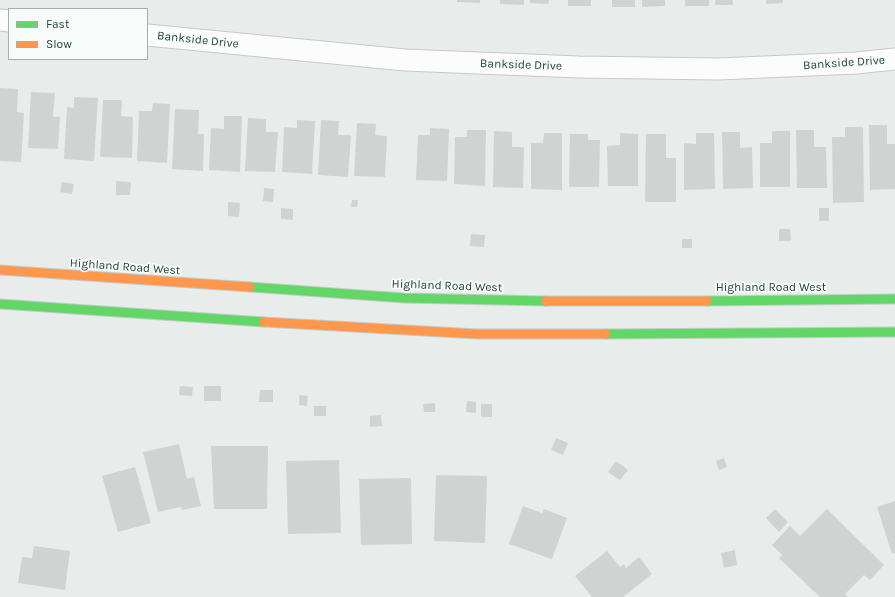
<!DOCTYPE html>
<style>
body{margin:0}
#map{position:relative;width:895px;height:597px;overflow:hidden;background:#e8edeb;font-family:Karla,sans-serif}
canvas{display:block}
.legend{position:absolute;left:8px;top:8px;width:140px;height:52px;box-sizing:border-box;background:#f7fbf9;border:1px solid #a3b1ad;margin:0;padding:5px 7px;list-style:none;font-size:12px;color:#24423a}
.legend li{display:flex;align-items:center;gap:8px;height:20px}
.legend b{width:20px;border:1px solid #a3b1ad}
</style>
<div id="map">
<canvas width="895" height="597"></canvas>
<ul class="legend">
<li><b style="height:5px;background:#63d668"></b>Fast</li>
<li><b style="height:5px;background:#ff974d"></b>Slow</li>
</ul>
</div>
<script>
const context = document.querySelector('canvas').getContext('2d');
context.lineJoin = 'round';
function paint(path, color) {
  context.fillStyle = color;
  context.fill(path, 'evenodd');
}
function toPath(rows) {
  const path = new Path2D();
  for (const r of rows) {
    path.moveTo(r[0], r[1]);
    for (let i = 2; i < r.length; i += 2) path.lineTo(r[i], r[i + 1]);
  }
  return path;
}
function stroke(path, color, width, dash) {
  context.strokeStyle = color;
  context.lineWidth = width;
  context.lineCap = dash ? 'butt' : 'round';
  context.setLineDash(dash || []);
  context.stroke(path);
}
function label(font, color, halo, rows, align = 'center') {
  context.font = font + ' Karla,sans-serif';
  context.lineWidth = 3.5;
  context.setLineDash([]);
  context.textBaseline = 'middle';
  context.strokeStyle = halo;
  context.fillStyle = color;
  for (const [text, x, y, turn = 0] of rows) {
    context.save();
    context.translate(x, y);
    context.rotate((+turn || 0) * Math.PI / 180);
    context.textAlign = isNaN(turn) ? turn : align;
    if (halo) context.strokeText(text, 0, 0);
    context.fillText(text, 0, 0);
    context.restore();
  }
}
paint(toPath([
 [457,0,480,0,480,3,457,2],
 [500,0,524,0,524,5,500,4],
 [530,0,549,0,548,4,530,3],
 [568,0,591,0,591,6,568,6],
 [612,0,635,0,635,7,612,7],
 [642,0,665,0,665,6,642,7],
 [685,0,709,0,709,6,685,6],
 [715,0,733,0,733,5,715,5],
 [766,0,783,0,783,3,766,4],
 [0,88,18,89,17,112,24,113,21,162,0,161],
 [31,92,55,93,53,117,60,117,58,149,28,148],
 [74,97,98,98,94,161,64,159,67,107,74,108],
 [103,100,122,100,121,116,133,117,132,158,100,157],
 [153,103,170,104,167,163,137,161,139,111,152,111],
 [175,109,199,110,198,134,204,134,203,171,172,169],
 [224,116,242,116,240,172,209,170,211,128,224,129],
 [248,118,266,119,266,132,278,132,275,172,245,171],
 [297,120,315,121,312,174,282,172,284,127,297,128],
 [321,120,339,121,338,135,351,135,348,177,318,175],
 [357,123,376,124,375,135,387,136,385,177,354,176],
 [869,125,887,125,887,144,895,144,895,189,870,190],
 [845,127,863,127,864,202,833,203,832,137,845,137],
 [430,128,449,129,447,181,416,180,418,135,430,135],
 [467,130,486,130,485,186,454,184,455,137,467,137],
 [796,130,814,130,814,147,826,147,827,188,797,188],
 [494,131,512,132,512,147,524,147,523,188,493,187],
 [772,131,790,131,790,187,760,187,760,143,772,143],
 [722,132,740,132,740,148,752,147,753,188,723,189],
 [544,133,562,133,562,190,531,189,531,143,543,143],
 [620,133,638,134,638,186,608,186,607,146,620,145],
 [696,133,714,133,715,189,684,190,684,143,696,144],
 [570,134,588,134,588,140,600,140,599,187,569,187],
 [646,134,666,134,666,158,676,158,676,202,645,202],
 [116,181,131,182,130,195,116,195],
 [62,182,74,184,72,194,60,192],
 [264,188,274,189,273,202,263,201],
 [352,200,358,200,357,207,351,207],
 [228,202,240,203,239,217,228,216],
 [281,208,293,209,293,220,281,219],
 [819,208,829,208,829,221,819,221],
 [779,229,790,229,791,241,779,241],
 [471,234,485,235,484,247,470,246],
 [682,239,692,239,692,248,682,248],
 [180,386,193,387,192,396,179,395],
 [204,386,221,386,221,401,204,401],
 [260,390,273,390,273,402,259,402],
 [299,395,308,396,307,406,299,405],
 [467,401,476,402,476,413,466,412],
 [435,403,435,412,424,412,423,404],
 [481,404,492,404,492,417,481,417],
 [314,406,326,406,326,416,314,416],
 [381,415,382,426,370,427,370,416],
 [556,438,568,443,563,455,551,450],
 [179,444,187,479,194,477,201,506,182,510,181,507,158,512,143,452],
 [211,446,268,446,267,509,214,509],
 [724,458,727,467,719,470,716,461],
 [339,460,341,533,288,534,286,461],
 [616,461,628,470,620,480,608,472],
 [135,467,151,523,118,532,102,476],
 [436,475,487,476,485,543,434,541],
 [411,478,412,544,361,545,359,479],
 [895,501,895,553,892,554,877,507],
 [523,506,542,513,544,509,567,518,552,559,509,544],
 [775,509,788,522,779,532,766,518],
 [827,509,884,565,870,580,864,575,845,594,848,597,820,597,779,558,782,555,772,545,790,526,800,536],
 [34,546,70,551,65,590,18,583,22,557,32,558],
 [735,550,737,565,724,568,721,553],
 [607,551,620,567,624,564,626,568,639,557,652,574,623,597,592,597,575,576]
]), '#cfd4d2');
const street = toPath([
 [0,20,9,21],
 [147,35,405,60,578,67,718,69,856,63,895,59]
]);
const fast = toPath([
 [250,287,404,298,546,301],
 [707,301,895,299],
 [0,304,264,322],
 [606,334,895,332]
]);
const slow = toPath([
 [0,270,250,287],
 [546,301,707,301],
 [264,322,477,334,606,334]
]);
stroke(street, '#c5cac8', 23);
stroke(fast, '#c3cbc8', 11);
stroke(slow, '#c3cbc8', 11);
stroke(street, '#fcfcfc', 21);
stroke(fast, '#63d668', 9);
stroke(slow, '#ff974d', 9);
label('12px', '#24423a', '#f7fbf9', [
 ["Bankside Drive",198,40,6],
 ["Bankside Drive",844,63,-4],
 ["Bankside Drive",521,65,2],
 ["Highland Road West",125,267,4],
 ["Highland Road West",447,286,2],
 ["Highland Road West",771,288]
]);
</script>
